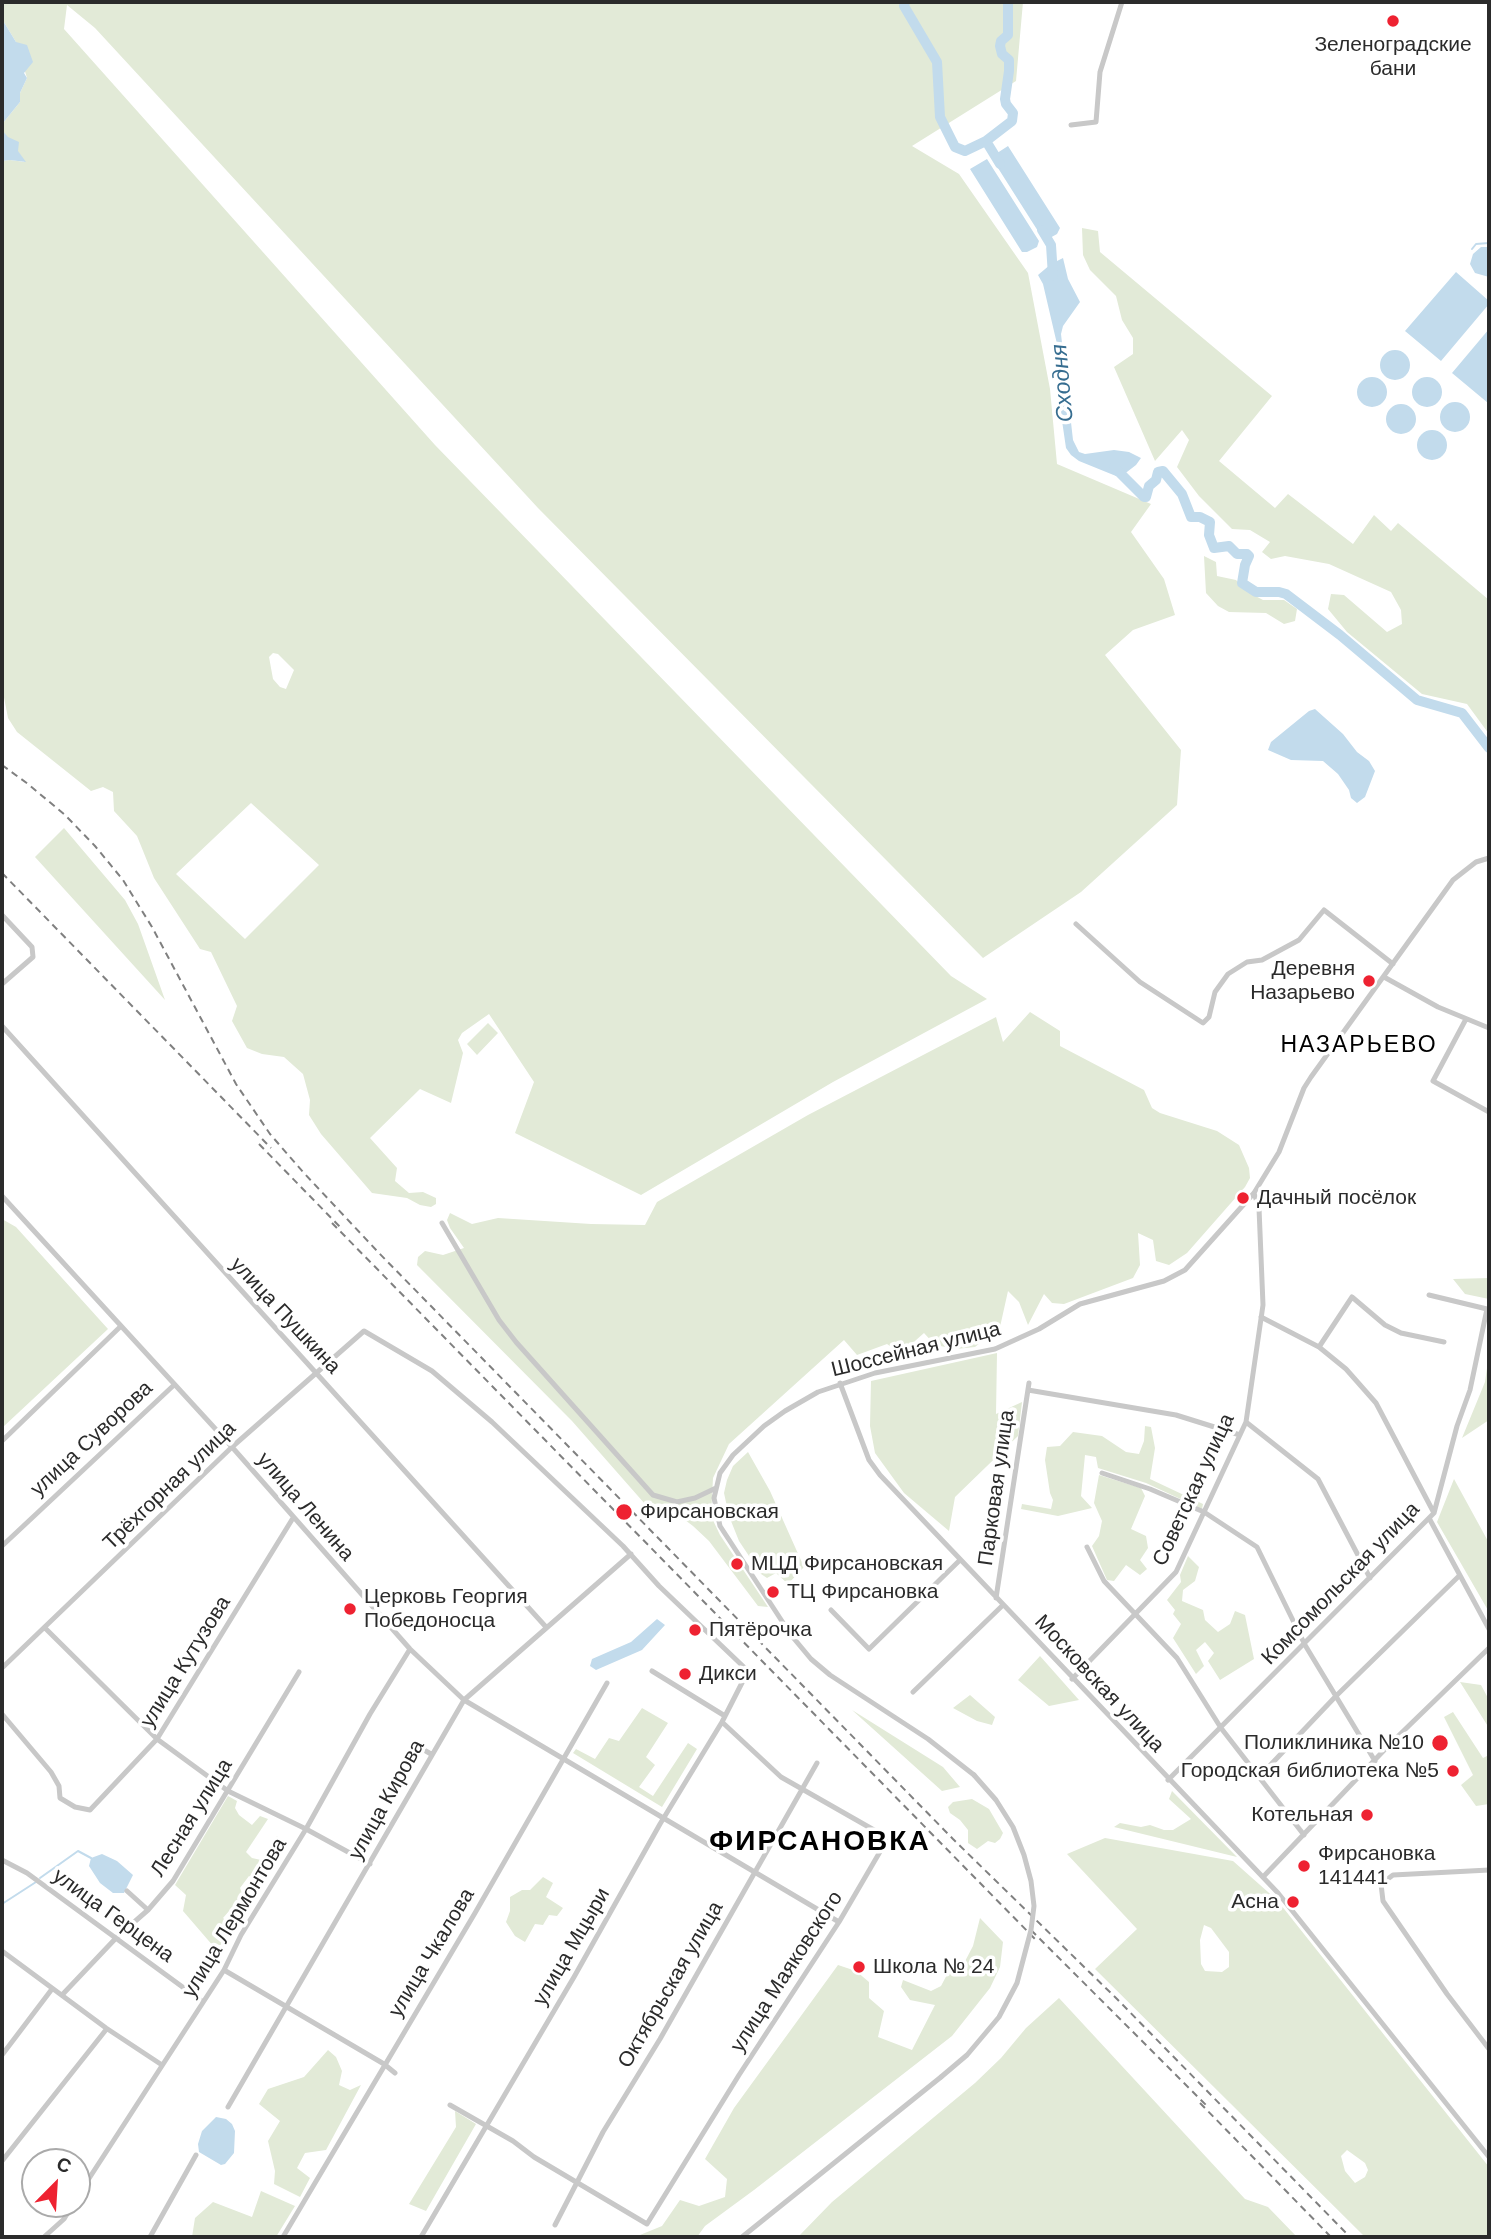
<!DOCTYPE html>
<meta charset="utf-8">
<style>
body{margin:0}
#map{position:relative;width:1491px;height:2239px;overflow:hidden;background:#fff;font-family:Helvetica,sans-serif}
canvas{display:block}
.frame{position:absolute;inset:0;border:4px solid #2b2b2b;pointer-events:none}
.north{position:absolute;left:21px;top:2148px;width:70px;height:70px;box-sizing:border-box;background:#fff;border:2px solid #aaa;border-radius:50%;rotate:24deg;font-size:19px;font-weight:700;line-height:28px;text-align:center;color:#2b2b2b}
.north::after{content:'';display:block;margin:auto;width:24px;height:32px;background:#ee2231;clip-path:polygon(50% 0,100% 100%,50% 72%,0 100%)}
</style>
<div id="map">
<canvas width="1491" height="2239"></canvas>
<div class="frame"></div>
<div class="north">С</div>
</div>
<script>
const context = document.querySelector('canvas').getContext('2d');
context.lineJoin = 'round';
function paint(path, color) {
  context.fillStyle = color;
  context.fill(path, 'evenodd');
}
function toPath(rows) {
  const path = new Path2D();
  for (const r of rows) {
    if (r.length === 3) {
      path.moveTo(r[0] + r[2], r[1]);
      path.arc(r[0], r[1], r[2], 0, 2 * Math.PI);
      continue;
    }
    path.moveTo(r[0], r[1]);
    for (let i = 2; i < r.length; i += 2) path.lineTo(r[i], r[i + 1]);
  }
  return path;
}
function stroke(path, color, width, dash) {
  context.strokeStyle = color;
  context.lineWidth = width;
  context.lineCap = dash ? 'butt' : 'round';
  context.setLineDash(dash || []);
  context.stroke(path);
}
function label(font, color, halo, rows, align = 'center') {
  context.font = font + ' Helvetica,sans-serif';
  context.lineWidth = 7;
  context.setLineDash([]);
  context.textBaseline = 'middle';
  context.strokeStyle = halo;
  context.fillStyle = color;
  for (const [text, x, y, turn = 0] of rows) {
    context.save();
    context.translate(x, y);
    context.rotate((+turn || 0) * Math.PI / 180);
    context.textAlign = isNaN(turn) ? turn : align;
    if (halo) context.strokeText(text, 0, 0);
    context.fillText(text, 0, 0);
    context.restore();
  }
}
paint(toPath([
 [2,2,1023,2,1016,81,912,146,959,174,1028,273,1050,389,1057,464,1151,504,1131,532,1164,579,1175,615,1133,630,1105,655,1181,750,1177,805,1081,892,983,958,538,508,95,28,67,5,64,29,435,445,951,976,987,999,833,1082,641,1195,515,1133,534,1082,489,1014,462,1033,458,1040,463,1053,451,1103,420,1089,370,1138,397,1168,395,1181,409,1193,423,1192,436,1198,436,1204,431,1207,420,1205,407,1198,372,1193,321,1134,309,1115,310,1100,303,1074,284,1057,262,1054,247,1048,232,1021,237,1006,211,952,200,949,154,878,137,836,114,811,113,792,103,787,91,791,17,732,8,718,2,687,2,161,10,160,25,162,2,130,3,123,20,102,20,93,27,78,16,42,2,19],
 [273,653,278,654,294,670,286,689,280,687,273,679,269,657],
 [251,803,319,865,245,939,176,874],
 [1082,228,1098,231,1100,252,1272,396,1219,461,1275,508,1288,494,1353,544,1374,515,1391,531,1398,523,1489,600,1489,734,1467,704,1422,694,1347,632,1328,609,1331,594,1344,595,1387,632,1402,624,1401,610,1391,592,1329,564,1285,556,1271,559,1262,552,1270,542,1250,530,1232,529,1199,496,1177,467,1189,440,1182,430,1155,461,1114,367,1133,354,1133,338,1122,320,1116,296,1090,270,1083,255],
 [1204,556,1216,562,1217,576,1236,580,1248,592,1263,600,1284,600,1297,609,1295,621,1284,624,1266,613,1229,612,1218,606,1206,593],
 [64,828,125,900,138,924,165,1000,35,857],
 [1030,1012,1060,1031,1060,1046,1144,1090,1152,1108,1160,1113,1217,1131,1239,1145,1249,1168,1250,1178,1245,1187,1187,1253,1169,1265,1156,1261,1153,1240,1138,1233,1140,1265,1133,1278,1064,1304,1052,1303,1044,1294,1028,1325,1019,1302,1008,1291,1000,1327,975,1347,956,1349,935,1345,924,1333,906,1349,897,1351,887,1344,857,1355,844,1340,729,1444,713,1478,711,1516,720,1535,768,1607,758,1606,709,1541,693,1526,685,1520,659,1520,572,1421,417,1265,418,1257,425,1251,443,1255,464,1248,450,1228,447,1220,450,1213,472,1224,498,1218,591,1224,645,1225,657,1202,808,1115,996,1017,1003,1042],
 [488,1023,498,1033,477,1055,467,1044],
 [2,1219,16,1227,108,1329,2,1428],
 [1489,1278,1489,1299,1465,1294,1453,1279],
 [997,1353,996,1414,1022,1402,1018,1436,955,1497,949,1531,904,1493,875,1453,870,1426,871,1381],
 [1489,1354,1489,1420,1462,1438,1485,1382],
 [1145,1426,1151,1427,1155,1448,1150,1479,1203,1504,1202,1509,1146,1483,1098,1468,1096,1457,1085,1455,1081,1496,1092,1508,1058,1516,1021,1509,1022,1504,1051,1509,1053,1500,1050,1493,1045,1460,1047,1447,1060,1446,1073,1432,1102,1436,1126,1452,1139,1454,1144,1441],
 [748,1452,770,1491,804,1567,788,1584,776,1573,767,1578,761,1574,739,1541,729,1516,724,1493,727,1480,733,1466],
 [1099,1475,1141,1488,1145,1496,1131,1529,1146,1536,1148,1548,1140,1560,1147,1569,1140,1575,1126,1565,1114,1581,1107,1580,1092,1546,1099,1536,1102,1521,1094,1503],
 [1454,1479,1489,1543,1489,1612,1437,1522],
 [1188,1556,1199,1567,1195,1581,1183,1590,1182,1601,1203,1610,1205,1620,1218,1632,1230,1624,1235,1611,1245,1615,1254,1659,1220,1680,1208,1661,1214,1653,1205,1642,1196,1650,1204,1666,1196,1674,1173,1638,1181,1624,1173,1614,1175,1610,1167,1600,1181,1582,1180,1575],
 [1040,1656,1079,1700,1049,1706,1018,1680],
 [1460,1682,1481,1685,1489,1700,1489,1728],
 [970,1695,995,1717,992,1725,977,1721,953,1708],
 [642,1708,668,1723,646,1757,655,1765,639,1787,653,1796,688,1743,697,1749,662,1807,573,1753,576,1749,595,1759,609,1738,619,1741],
 [852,1710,943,1767,960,1787,942,1791],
 [1453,1712,1483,1758,1489,1755,1489,1804,1476,1806,1461,1785,1473,1775,1444,1717],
 [1172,1791,1237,1857,1114,1827,1120,1823,1141,1827,1150,1825,1164,1830,1173,1830,1191,1819,1169,1799],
 [228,1796,237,1801,235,1808,239,1815,252,1825,260,1816,268,1819,246,1852,252,1858,261,1860,277,1836,288,1846,262,1882,249,1876,240,1888,247,1904,241,1909,230,1910,223,1918,233,1927,223,1944,214,1947,183,1911,186,1895,175,1885],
 [972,1799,989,1809,1003,1833,1000,1839,995,1843,988,1841,977,1849,968,1843,968,1830,960,1820,950,1813,948,1807,953,1802],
 [1105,1838,1233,1861,1277,1900,1489,2167,1489,2237,1365,2237,1095,1969,1137,1929,1067,1854],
 [1204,1925,1211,1928,1229,1952,1229,1967,1222,1972,1205,1971,1201,1964,1200,1940],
 [1347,2150,1365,2163,1368,2170,1365,2177,1355,2183,1345,2171,1341,2156],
 [543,1877,553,1883,546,1897,563,1908,557,1916,549,1915,543,1925,535,1924,525,1942,515,1936,506,1922,510,1911,510,1897,522,1890,530,1890],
 [980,1918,1003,1942,1000,1967,990,1988,952,2036,754,2190,705,2226,697,2237,635,2237,662,2226,680,2200,699,2206,725,2197,727,2179,705,2159,734,2108,838,1965,856,1971,869,1982,869,1998,884,2011,878,2037,912,2050,935,2005,910,2000,901,1987,903,1980,931,1991,941,1986,949,1971,962,1967,973,1946],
 [1059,1998,1245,2199,1268,2207,1297,2237,798,2237,832,2202,975,2083,1001,2058,1026,2028],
 [328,2050,336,2057,342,2071,339,2085,350,2090,361,2085,326,2150,305,2153,297,2168,310,2178,300,2197,274,2184,275,2171,268,2141,280,2121,259,2104,268,2089,304,2077],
 [455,2111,476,2124,426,2211,409,2204,456,2127],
 [261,2191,295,2206,276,2237,192,2237,195,2218,213,2202,252,2217]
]), '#e2ead7');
paint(toPath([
 [2,19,16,42,27,45,33,62,24,73,27,78,20,93,20,102,3,123,2,130,8,137,19,142,18,151,26,162,10,160,2,161],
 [1008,146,1060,228,1057,234,1048,239,1043,239,991,157],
 [987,159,1039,241,1037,247,1027,252,1022,252,970,169],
 [1481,247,1489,247,1489,277,1475,273,1470,264,1473,254],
 [1063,258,1068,279,1080,302,1063,326,1061,334,1073,440,1079,452,1085,454,1114,450,1129,452,1141,458,1136,465,1123,475,1116,476,1079,461,1071,455,1066,448,1060,407,1057,344,1043,284,1038,275,1051,264],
 [1456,272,1489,301,1489,304,1441,361,1405,331],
 [1489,329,1489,402,1488,403,1452,373],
 [1395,365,15],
 [1427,392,15],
 [1372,392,15],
 [1455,417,15],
 [1401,419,15],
 [1432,445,15],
 [1315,709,1343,734,1357,752,1369,761,1375,771,1365,797,1357,803,1351,798,1349,790,1338,774,1323,761,1291,760,1268,750,1271,742,1309,711],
 [657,1619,665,1625,642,1650,596,1670,590,1666,592,1659,631,1642],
 [102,1854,117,1861,133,1875,124,1893,113,1893,100,1883,89,1866,91,1858],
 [216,2117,226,2119,232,2124,235,2131,234,2153,225,2164,221,2165,199,2152,198,2144,202,2131]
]), '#c2dbec');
stroke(toPath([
 [1472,249,1476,244,1489,243],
 [40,1878,78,1851,91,1858],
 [2,1904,36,1882]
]), '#c2dbec', 2);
stroke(toPath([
 [905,2,904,6,937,62,940,117,955,147,965,151,986,141,1012,121,1013,113,1006,104,1005,99,1009,71,1009,60,1002,54,1000,46,1001,41,1008,35,1008,2],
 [986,141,1000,164],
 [1042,230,1051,245,1053,276],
 [1114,467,1144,497,1146,497,1149,486,1156,480,1158,472,1163,471,1182,494,1191,517,1200,517,1210,522,1209,535,1214,548,1229,546,1237,554,1247,554,1249,556,1245,565,1242,583,1256,592,1279,592,1286,594,1340,635,1417,700,1462,713,1489,748]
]), '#c2dbec', 10);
stroke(toPath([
 [1071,125,1096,122,1100,72,1122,2],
 [2,915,32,947,33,957,2,984],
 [1076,924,1140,982,1203,1023,1209,1017,1215,992,1228,974,1247,962,1262,960,1299,940,1324,910,1393,964],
 [1384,977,1438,1007,1489,1028],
 [1466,1019,1433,1081,1489,1112],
 [2,1026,546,1627],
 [2,1196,232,1447,410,1649,464,1700,839,1922],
 [442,1223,499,1320,516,1342,653,1495,677,1502,695,1498,716,1488],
 [1261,1317,1319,1347,1346,1369,1376,1403,1434,1513],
 [1319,1347,1352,1297,1385,1325,1401,1333,1444,1342],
 [840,1383,869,1460,880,1475,1278,1893,1489,2157],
 [1028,1390,1176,1415,1240,1435],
 [1246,1422,1318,1479,1370,1578],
 [2,1441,120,1327],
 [1102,1473,1150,1489,1204,1512,1257,1547,1305,1645,1375,1761],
 [1429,1518,1489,1629],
 [2,1546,174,1385],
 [1087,1547,1104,1581,1177,1658,1221,1728,1304,1835],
 [996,1598,1029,1383],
 [831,1610,869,1649,960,1560],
 [45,1628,157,1739,228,1791,306,1829,370,1864],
 [2,1668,232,1447,364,1331,432,1371,492,1422,623,1546,659,1586,748,1671,722,1722,660,1824,574,1977,421,2237],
 [652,1671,725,1716],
 [1072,1679,1176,1572,1246,1422,1263,1305,1259,1208,1254,1193],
 [913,1692,1003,1605],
 [2,1714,51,1772,59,1786,60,1798,75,1807,90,1810,157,1739,293,1518],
 [412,1743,431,1754],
 [974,1775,928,1739,830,1675,811,1659,791,1635,720,1526,714,1498,720,1473,733,1455,764,1426,785,1411,818,1392,875,1373,995,1349,1039,1329,1080,1304,1164,1281,1185,1270,1254,1193,1279,1152,1304,1088,1311,1077,1453,880,1476,862,1489,858],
 [1259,1777,1336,1696,1459,1576],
 [1168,1780,1434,1513,1457,1426,1470,1390,1487,1309,1429,1295],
 [2,1860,27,1873,203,2002],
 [1489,1870,1393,1875,1381,1884,1383,1901,1447,1994,1489,2049],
 [1263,1877,1389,1745,1489,1648],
 [127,1891,148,1910],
 [2,1951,106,2028,162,2065],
 [224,1970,384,2064,395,2073],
 [62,1995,117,1937,148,1910,173,1881,299,1672],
 [2,2055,52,1989],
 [450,2105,513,2141,534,2157,647,2224,739,2075,839,1922,888,1838,781,1777,722,1722],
 [228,2107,464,1700,631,1554],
 [2,2161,105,2031],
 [77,2197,224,1970,241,1935,306,1829,370,1714,410,1649],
 [555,2225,603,2132,660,2039,817,1763],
 [44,2237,64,2219,73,2204],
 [150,2237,196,2155],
 [283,2237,475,1913,607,1683],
 [742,2237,941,2077]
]), '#c8c8c8', 5);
stroke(toPath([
 [2,765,28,784,65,815,95,846,123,880,152,927,236,1084,270,1134,303,1172,378,1252,953,1839,1117,1999,1350,2237],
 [2,873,271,1148],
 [259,1144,342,1229],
 [332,1223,1036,1940],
 [1031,1930,1209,2108],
 [1200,2103,1331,2237]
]), '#808080', 2, [7, 5]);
stroke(toPath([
 [941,2077,967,2055,999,2017,1017,1983,1031,1930,1034,1906,1031,1881,1024,1855,1013,1827,996,1800,974,1775]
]), '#c8c8c8', 5);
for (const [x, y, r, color] of [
 [1393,21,7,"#ee2231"],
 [1369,981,7,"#ee2231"],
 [1243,1198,7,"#ee2231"],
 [624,1512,9,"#ee2231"],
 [737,1564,7,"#ee2231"],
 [773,1592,7,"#ee2231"],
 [350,1609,7,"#ee2231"],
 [695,1630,7,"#ee2231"],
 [685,1674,7,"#ee2231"],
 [1440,1743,9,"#ee2231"],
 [1453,1771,7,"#ee2231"],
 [1367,1815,7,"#ee2231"],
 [1304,1866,7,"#ee2231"],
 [1293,1902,7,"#ee2231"],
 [859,1967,7,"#ee2231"]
]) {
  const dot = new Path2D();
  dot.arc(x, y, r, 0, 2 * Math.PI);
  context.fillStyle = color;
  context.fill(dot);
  stroke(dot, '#fff', 2.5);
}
label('21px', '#2b2b2b', '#fff', [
 ["Зеленоградские",1393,45,"center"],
 ["бани",1393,69,"center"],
 ["Деревня",1355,969,"right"],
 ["Назарьево",1355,993,"right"],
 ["Дачный посёлок",1257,1198],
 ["Фирсановская",640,1512],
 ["МЦД Фирсановская",751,1564],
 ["ТЦ Фирсановка",787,1592],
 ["Церковь Георгия",364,1597],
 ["Победоносца",364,1621],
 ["Пятёрочка",709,1630],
 ["Дикси",699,1674],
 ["Поликлиника №10",1424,1743,"right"],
 ["Городская библиотека №5",1439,1771,"right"],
 ["Котельная",1353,1815,"right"],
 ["Фирсановка",1318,1854],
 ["141441",1318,1878],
 ["Асна",1279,1902,"right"],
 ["Школа № 24",873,1967]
], 'left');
label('21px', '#2b2b2b', '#fff', [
 ["улица Пушкина",285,1316,47],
 ["Шоссейная улица",916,1350,-14],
 ["улица Суворова",92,1439,-43],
 ["Трёхгорная улица",170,1486,-44],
 ["Парковая улица",997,1488,-82],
 ["Советская улица",1194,1490,-65],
 ["улица Ленина",305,1507,49],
 ["Комсомольская улица",1341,1584,-46],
 ["улица Кутузова",186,1662,-58],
 ["Московская улица",1099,1684,47],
 ["улица Кирова",387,1800,-61],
 ["Лесная улица",192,1818,-58],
 ["улица Герцена",113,1916,36],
 ["улица Лермонтова",235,1918,-59],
 ["улица Мцыри",572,1947,-60],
 ["улица Чкалова",432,1953,-59],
 ["улица Маяковского",787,1972,-57],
 ["Октябрьская улица",671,1985,-60]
]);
label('italic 23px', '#366d90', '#fff', [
 ["Сходня",1063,383,-95]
]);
context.letterSpacing = '2px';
label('23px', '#000', '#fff', [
 ["НАЗАРЬЕВО",1359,1046]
]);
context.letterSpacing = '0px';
context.letterSpacing = '2px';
label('bold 28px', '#000', '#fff', [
 ["ФИРСАНОВКА",820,1842]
]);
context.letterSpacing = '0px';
</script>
